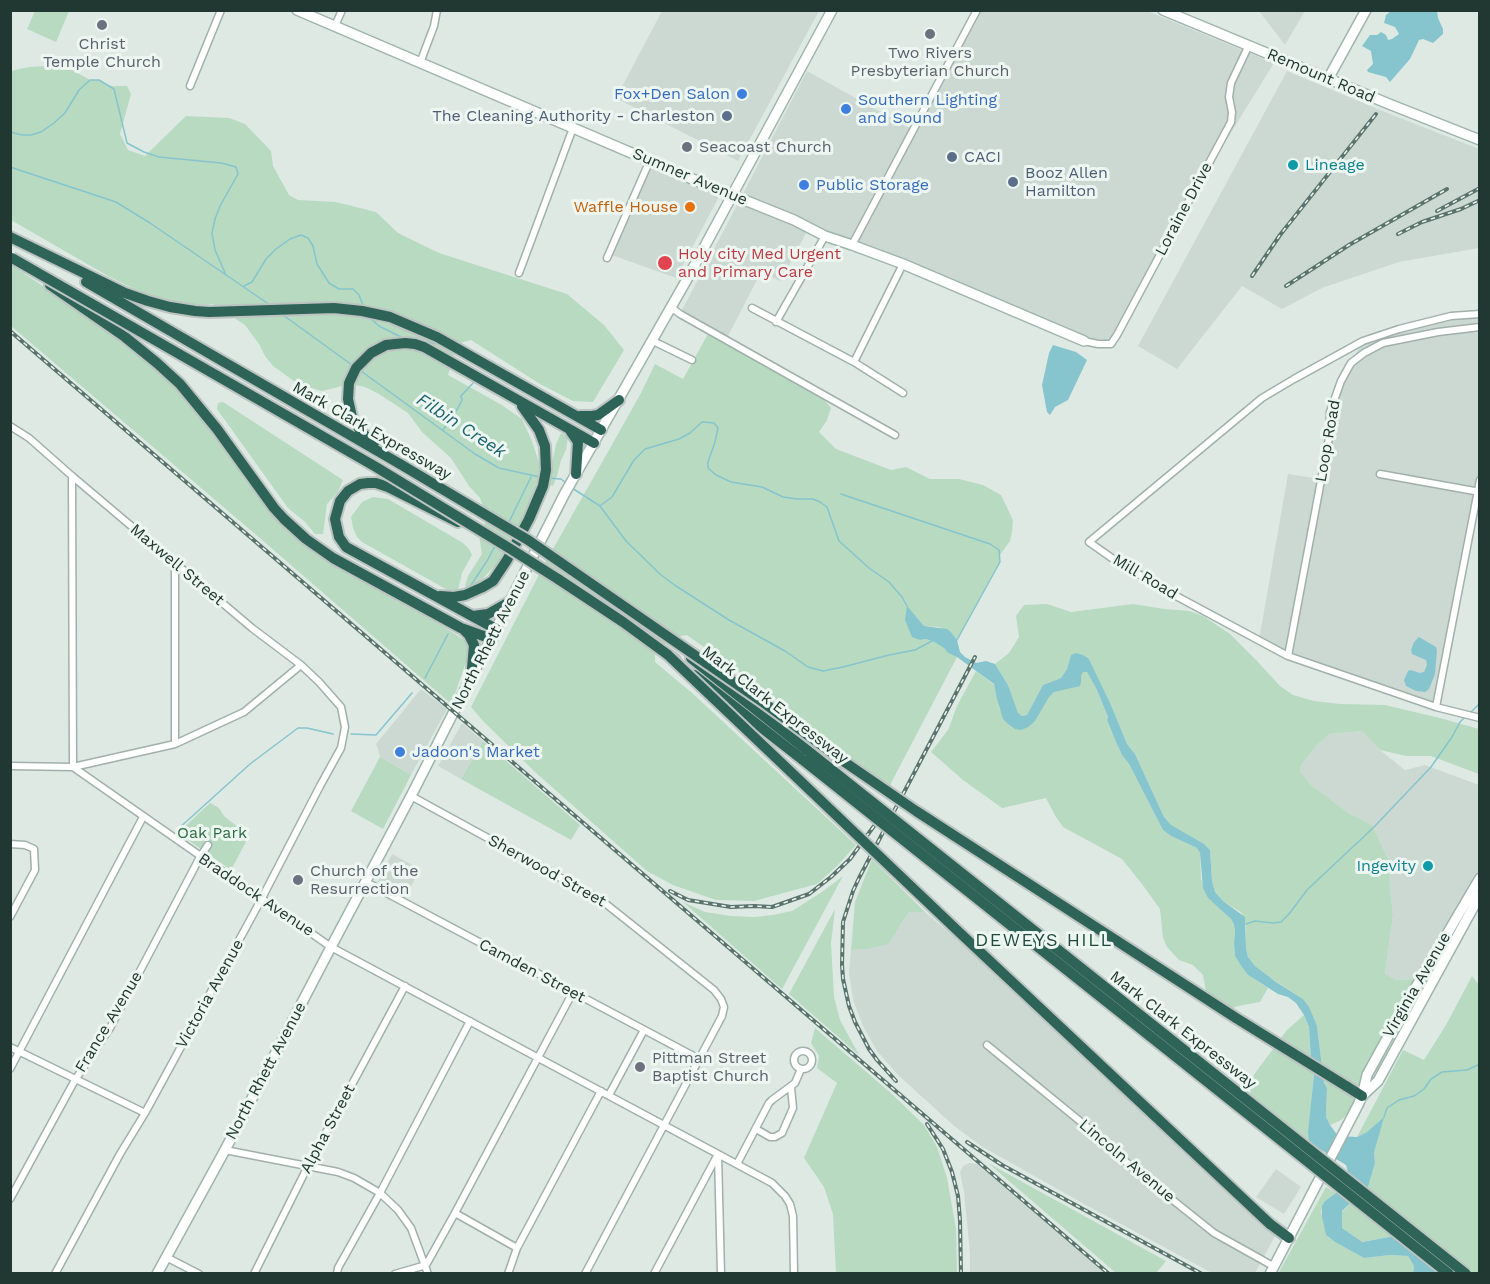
<!DOCTYPE html>
<style>
body{margin:0}
#map{position:relative;width:1490px;height:1284px;overflow:hidden;background:#dee9e4;font-family:"Work Sans",sans-serif}
canvas{display:block}
.frame{position:absolute;inset:0;border:12px solid #203831;pointer-events:none}
</style>
<div id="map">
<canvas width="1490" height="1284"></canvas>
<div class="frame"></div>
</div>
<script>
const context = document.querySelector('canvas').getContext('2d');
context.lineJoin = 'round';
function paint(path, color) {
  context.fillStyle = color;
  context.fill(path, 'evenodd');
}
function toPath(rows) {
  const path = new Path2D();
  for (const r of rows) {
    if (r.length === 3) {
      path.moveTo(r[0] + r[2], r[1]);
      path.arc(r[0], r[1], r[2], 0, 2 * Math.PI);
      continue;
    }
    path.moveTo(r[0], r[1]);
    for (let i = 2; i < r.length; i += 2) path.lineTo(r[i], r[i + 1]);
  }
  return path;
}
function stroke(path, color, width, dash) {
  context.strokeStyle = color;
  context.lineWidth = width;
  context.lineCap = dash ? 'butt' : 'round';
  context.setLineDash(dash || []);
  context.stroke(path);
}
function label(font, color, halo, rows, align = 'center') {
  context.font = font + ' "Work Sans",sans-serif';
  context.lineWidth = 6;
  context.setLineDash([]);
  context.textBaseline = 'middle';
  context.strokeStyle = halo;
  context.fillStyle = color;
  for (const [text, x, y, turn = 0] of rows) {
    context.save();
    context.translate(x, y);
    context.rotate((+turn || 0) * Math.PI / 180);
    context.textAlign = isNaN(turn) ? turn : align;
    if (halo) context.strokeText(text, 0, 0);
    context.fillText(text, 0, 0);
    context.restore();
  }
}
paint(toPath([
 [662,11,819,11,738,161,616,98],
 [977,11,1147,11,1274,63,1187,204,1111,344,1098,344,809,228,780,281,761,272,726,340,680,314,807,71,913,130],
 [1259,11,1305,11,1285,45],
 [1287,71,1380,110,1479,149,1479,248,1399,262,1322,288,1282,309,1242,286,1177,369,1138,346],
 [650,160,722,191,676,278,609,254],
 [1479,314,1479,480,1436,707,1288,656,1259,640,1288,474,1320,479,1330,412,1341,381,1363,341,1451,316],
 [421,689,447,709,411,775,380,757,378,749,376,744],
 [462,723,483,741,461,779,438,766],
 [1362,731,1380,750,1405,770,1425,765,1479,785,1479,871,1415,979,1396,980,1385,975,1393,915,1390,890,1389,861,1372,825,1347,812,1310,784,1300,771,1302,764,1316,746,1329,734],
 [392,854,420,869,403,902,375,887],
 [909,912,925,912,958,940,1275,1236,1255,1273,1212,1273,1084,1204,981,1146,953,1125,897,1074,877,1051,863,1026,853,1000,849,973,851,950,866,949,900,926],
 [969,1163,977,1164,1054,1228,1103,1271,1101,1273,970,1273,970,1253,964,1192,960,1172,963,1166],
 [1276,1169,1301,1187,1284,1214,1256,1197]
]), '#ccd9d3');
paint(toPath([
 [35,11,69,11,56,42,27,29],
 [63,65,90,80,99,80,110,86,127,86,131,94,120,134,128,150,145,156,186,116,229,118,245,124,271,151,273,166,289,195,298,200,336,202,376,212,398,233,439,253,567,294,604,325,624,350,593,402,573,401,540,384,471,340,457,344,448,375,500,404,522,419,531,439,540,465,552,464,556,444,561,433,568,437,566,450,561,460,557,476,553,486,537,482,525,514,500,560,476,586,471,590,465,586,468,576,482,554,479,535,485,524,485,512,480,498,469,486,451,458,422,432,408,413,379,394,365,387,350,384,322,391,298,384,273,366,265,356,259,344,245,325,213,304,206,305,180,303,140,292,108,276,11,220,11,71,29,67],
 [10,264,65,301,147,362,184,394,219,441,242,469,269,509,289,533,314,553,408,607,440,624,467,642,470,650,454,697,449,702,261,539,11,326],
 [708,334,824,400,831,408,827,420,819,432,836,449,891,470,906,467,930,479,959,479,983,485,1001,495,1013,520,1012,532,1010,541,1000,555,1000,562,957,640,951,632,939,627,924,626,907,607,920,640,926,639,934,642,944,648,948,653,957,657,889,787,811,730,785,705,687,635,675,637,664,644,655,654,655,662,692,693,856,845,838,865,817,884,754,901,716,900,673,885,647,871,535,772,483,721,471,707,545,563,613,443,641,393,655,364,683,379],
 [223,402,343,480,338,492,327,504,323,534,315,534,305,522,288,508,217,409,218,403],
 [373,497,388,499,463,543,469,549,472,555,462,573,458,590,453,593,362,542,357,537,353,528,351,517,362,502],
 [1047,604,1071,612,1133,604,1164,609,1189,611,1203,616,1230,634,1257,661,1280,686,1293,695,1314,701,1340,704,1385,705,1440,718,1479,729,1479,774,1431,756,1406,756,1380,750,1362,731,1329,734,1316,746,1302,764,1300,771,1310,784,1347,812,1372,825,1389,861,1390,890,1393,915,1385,974,1396,980,1415,979,1390,1020,1385,1054,1380,1067,1371,1078,1362,1100,1341,1120,1330,1125,1326,1117,1327,1088,1324,1083,1317,1026,1303,999,1266,975,1255,966,1248,957,1246,948,1246,924,1242,913,1223,901,1215,892,1212,881,1210,850,1170,825,1164,817,1135,754,1127,744,1111,705,1089,659,1071,655,1067,669,1061,678,1043,685,1027,715,1022,716,1018,714,1008,685,995,664,1009,653,1019,637,1016,616,1024,605],
 [976,671,994,685,1000,710,1035,721,1048,697,1054,692,1081,682,1080,677,1083,672,1087,672,1097,690,1108,717,1107,720,1116,742,1122,755,1129,764,1163,830,1171,836,1197,848,1200,853,1201,879,1208,898,1231,919,1234,926,1235,931,1234,943,1235,956,1248,975,1268,988,1260,1002,1238,1006,1225,1011,1207,997,1203,975,1193,965,1179,960,1167,947,1163,938,1160,909,1142,884,1122,859,1063,827,1056,817,1046,798,1002,808,963,780,931,752,948,730,957,706],
 [483,741,580,825,571,840,461,779],
 [380,757,411,775,383,829,351,811],
 [210,803,219,808,224,816,249,836,231,870,178,833],
 [872,859,925,912,909,912,888,944,866,949,851,950,855,902],
 [843,876,782,989,683,902,705,912,731,916,754,917,773,915,792,911,822,892],
 [835,909,831,943,834,997,840,1020,859,1055,789,994],
 [1472,976,1480,986,1479,1273,1441,1273,1433,1251,1395,1236,1361,1242,1342,1228,1342,1212,1368,1187,1375,1163,1374,1153,1383,1118,1367,1132,1357,1137,1403,1050,1424,1060,1446,1025],
 [1304,1015,1309,1027,1311,1060,1314,1074,1312,1092,1309,1140,1313,1145,1297,1149,1249,1101,1253,1076,1287,1030],
 [815,1028,892,1094,924,1125,937,1147,947,1178,956,1229,957,1273,836,1273,833,1214,824,1187,804,1158,837,1083,817,1068,819,1056,811,1043],
 [988,1163,1166,1261,1156,1273,1116,1273],
 [1326,1187,1336,1193,1325,1201,1321,1211,1326,1235,1335,1242,1364,1258,1390,1255,1408,1256,1414,1266,1413,1273,1278,1274]
]), '#b7dac0');
paint(toPath([
 [1391,11,1437,11,1438,18,1443,29,1443,34,1433,43,1423,39,1419,40,1410,59,1390,82,1386,77,1368,72,1367,70,1373,64,1371,51,1362,46,1370,35,1377,35,1381,32,1386,35,1388,40,1392,39,1399,34,1395,27,1384,23,1386,15],
 [1053,345,1076,352,1087,360,1068,400,1055,407,1050,415,1047,412,1042,385,1049,353],
 [907,606,924,626,947,629,951,632,957,640,960,652,965,657,976,663,986,661,995,664,1008,685,1018,713,1022,716,1027,715,1043,685,1061,678,1067,669,1071,655,1076,653,1083,655,1089,659,1111,705,1127,744,1135,754,1164,817,1171,825,1204,844,1210,850,1212,881,1215,892,1223,901,1245,917,1246,948,1248,957,1255,966,1276,982,1303,999,1309,1007,1317,1026,1324,1083,1327,1088,1326,1117,1330,1125,1338,1136,1357,1137,1367,1132,1384,1117,1374,1153,1375,1163,1368,1187,1342,1211,1342,1228,1362,1242,1395,1236,1408,1225,1418,1229,1427,1238,1433,1251,1441,1273,1413,1273,1414,1266,1408,1256,1390,1255,1364,1258,1335,1242,1326,1235,1322,1217,1322,1206,1325,1201,1336,1193,1348,1173,1346,1165,1313,1145,1309,1140,1308,1133,1314,1074,1311,1060,1309,1027,1304,1015,1296,1003,1288,997,1278,994,1256,980,1248,975,1242,967,1235,956,1234,943,1235,931,1234,925,1231,919,1208,898,1203,888,1200,853,1197,848,1171,836,1163,830,1129,764,1122,755,1116,742,1107,720,1108,717,1097,690,1087,672,1083,672,1081,676,1081,682,1080,686,1054,692,1049,697,1035,721,1028,727,1021,730,1015,729,1007,723,1003,719,997,699,994,684,957,657,948,653,944,648,934,642,926,639,920,640,912,637,905,620],
 [1419,637,1436,647,1437,650,1435,674,1429,689,1425,692,1416,691,1406,686,1404,680,1408,671,1410,670,1420,673,1424,672,1427,665,1426,660,1412,654,1411,650,1414,642]
]), '#86c4ce');
stroke(toPath([
 [10,132,22,135,31,135,41,132,54,123,65,113,79,90,90,80,99,80,114,89,127,143,144,152,159,157,221,163,236,167,238,174,220,206,215,219,212,233,215,250,226,275],
 [10,167,116,202,150,223,270,305],
 [244,286,252,282,266,259,276,249,290,239,301,235,308,238,313,246,317,264,329,283,339,289,353,289,359,295,364,308],
 [283,315,352,365],
 [369,317,379,326,403,338],
 [422,341,438,344],
 [361,371,475,454,499,468,540,477],
 [443,430,458,408,462,400,461,396,474,382],
 [548,478,561,479,566,483],
 [572,488,600,506,626,541,661,575,676,586,729,620,785,651,808,667,823,671,843,667,889,655,915,650,932,641],
 [841,494,990,544,999,550,1000,562,957,640],
 [601,505,612,497,634,460,645,449,679,439,690,433,702,422,714,423,718,428,715,442,708,462,708,468,716,475,731,482,762,487,783,497,797,499,813,499,820,502,827,507,839,541,869,568,889,582,902,597,907,606],
 [508,524,531,477],
 [469,588,487,561,495,546],
 [425,678,448,634],
 [1470,713,1480,703],
 [351,734,376,735,412,693],
 [177,830,250,764,298,728,307,728,333,734],
 [1246,924,1255,921,1273,923,1281,922,1289,914,1307,890,1374,827,1431,767,1452,737,1460,722,1466,716],
 [1384,1117,1387,1108,1399,1100,1414,1096,1424,1089,1431,1079,1442,1072,1467,1070,1480,1064]
]), '#86c4ce', 1.5);
const street = toPath([
 [335,26,342,10],
 [420,63,434,26,437,10],
 [190,86,221,10],
 [852,245,977,10],
 [607,258,650,160],
 [519,273,573,128],
 [672,308,680,314,895,435],
 [752,308,854,362,903,393],
 [1480,314,1451,316,1399,329,1363,341,1294,379,1262,398,1089,542,1116,561,1178,597,1288,656,1436,707,1480,718],
 [776,322,825,236],
 [653,341,692,360],
 [1084,341,1098,344,1111,344,1117,335,1231,122,1232,112,1229,97,1231,83,1249,45],
 [854,362,903,264],
 [10,426,29,438,72,476,252,628,301,665,319,682,341,707,345,727,341,748,320,786,262,898,145,1113,120,1154,55,1274],
 [1380,474,1480,492],
 [72,476,73,767,331,947,772,1183,785,1196,790,1204,793,1216,794,1274],
 [175,563,175,744],
 [1288,656,1329,438,1330,412,1341,381,1351,363,1364,353,1383,343,1438,332,1480,327],
 [1436,707,1480,480],
 [10,766,73,767,175,744,244,712,301,665],
 [411,796,601,900,714,990,721,999,724,1007,722,1016,585,1274],
 [10,844,25,845,34,849,35,870,10,917],
 [366,882,699,1059],
 [987,1045,1092,1131,1134,1169,1214,1233,1273,1266],
 [10,1047,145,1113],
 [803,1060,9],
 [10,1069,143,817],
 [609,1095,644,1030],
 [756,1129,770,1137,775,1137,782,1133,793,1108,791,1087],
 [225,1150,338,1172,354,1178,380,1193,398,1210,411,1228,428,1274],
 [718,1155,721,1274],
 [737,1164,769,1103,772,1100,795,1083,801,1069],
 [10,1199,75,1080,110,1028,200,857,208,845],
 [455,1213,517,1248],
 [166,1257,199,1274],
 [254,1274,308,1166,405,986],
 [337,1274,338,1268,380,1193,470,1021],
 [395,1274,426,1265,455,1213,573,992],
 [508,1274,517,1248,601,1091],
 [654,1274,718,1154]
]);
const secondary = toPath([
 [297,10,690,178,794,220,825,236,852,245,903,264,1084,341],
 [1163,10,1389,104,1480,140],
 [1328,79,1366,10],
 [1362,1096,1378,1081,1480,895],
 [157,1274,225,1150,331,947,411,796,565,493,686,281,832,10],
 [1270,1274,1358,1105,1362,1096,1367,1075,1407,1002,1480,878]
]);
const highway = toPath([
 [10,237,125,293,148,301,170,307,195,311,209,312,334,308,362,311,390,317,437,337,601,430],
 [86,282,400,464],
 [50,285,125,337,157,363,180,384,217,429,274,508,284,519,306,539,333,558,461,628,492,639],
 [580,416,592,416,598,415,619,400],
 [571,432,578,442,576,474],
 [374,443,361,432,352,417,348,399,349,383,356,368,371,353,386,345,405,343,415,344,424,347,594,443],
 [458,522,388,487,376,483,368,483,360,484,348,491,340,501,335,519,339,537,346,547,496,629],
 [558,579,623,622,675,660],
 [440,596,454,597,465,595,483,587,493,581,507,560,529,519,543,486,546,470,545,446,539,430,522,406],
 [473,616,488,614,511,601],
 [464,630,469,635,474,645,471,680],
 [691,658,808,751],
 [694,675,803,760],
 [1346,1086,1362,1096],
 [1270,1224,1289,1238]
]);
stroke(street, '#a1b0ab', 9);
stroke(secondary, '#9eb5ac', 12);
stroke(highway, '#bcc3c1', 14);
stroke(street, '#fff', 6);
stroke(secondary, '#fff', 9);
stroke(highway, '#2d6457', 10);
const rail = toPath([
 [1437,211,1480,188],
 [1398,234,1422,222,1461,209,1480,200],
 [1252,276,1280,235,1376,114],
 [1286,286,1349,245,1447,189],
 [10,331,1109,1274],
 [670,891,688,900,731,907,754,906,772,907,792,900,809,894,831,877,850,859,874,826],
 [896,1081,877,1060,869,1049,855,1022,849,1006,843,979,842,965,843,922,853,891,859,878,975,657],
 [927,1124,943,1149,952,1172,958,1196,960,1220,961,1274],
 [967,1142,1002,1165,1202,1274]
]);
stroke(rail, '#5a746d', 4);
stroke(rail, '#eef6f2', 1.5, [4.5]);
const highwayBridge = toPath([
 [12,258,376,467,509,548,558,579],
 [400,464,528,540,764,703,846,763,916,811,1236,1018,1346,1086],
 [668,655,960,933,1270,1224],
 [808,751,1466,1274],
 [803,760,1449,1274]
]);
stroke(highwayBridge, '#bcc3c1', 14, []);
stroke(highwayBridge, '#2d6457', 10);
for (const [x, y, r, color] of [
 [102,25,6,"#6b7280"],
 [930,34,6,"#6b7280"],
 [742,94,6,"#3f7fe0"],
 [846,109,6,"#3f7fe0"],
 [727,116,6,"#5c6f8a"],
 [687,147,6,"#6b7280"],
 [952,157,6,"#5c6f8a"],
 [1293,165,6,"#0f9aa8"],
 [1013,182,6,"#5c6f8a"],
 [804,185,6,"#3f7fe0"],
 [690,207,6,"#e8710a"],
 [665,263,8,"#e0444e"],
 [400,752,6,"#3f7fe0"],
 [1428,866,6,"#0f9aa8"],
 [298,880,6,"#6b7280"],
 [640,1067,6,"#6b7280"]
]) {
  const dot = new Path2D();
  dot.arc(x, y, r, 0, 2 * Math.PI);
  context.fillStyle = color;
  context.fill(dot);
  stroke(dot, '#eef6f2', 2);
}
label('16px', '#5b616d', '#eef6f2', [
 ["Christ",102,44,"center"],
 ["Temple Church",102,62,"center"],
 ["Two Rivers",930,53,"center"],
 ["Presbyterian Church",930,71,"center"],
 ["Seacoast Church",699,147],
 ["Church of the",310,871],
 ["Resurrection",310,889],
 ["Pittman Street",652,1058],
 ["Baptist Church",652,1076]
], 'left');
label('16px', '#203831', '#eef6f2', [
 ["Remount Road",1321,76,23],
 ["Sumner Avenue",690,177,23],
 ["Loraine Drive",1184,209,-62],
 ["Mark Clark Expressway",372,431,30],
 ["Loop Road",1328,441,-80],
 ["Maxwell Street",177,565,40],
 ["Mill Road",1145,577,31],
 ["North Rhett Avenue",491,640,-63],
 ["Mark Clark Expressway",775,705,38],
 ["Sherwood Street",547,871,29],
 ["Braddock Avenue",256,895,34],
 ["Camden Street",532,971,28],
 ["Virginia Avenue",1417,985,-60],
 ["Victoria Avenue",210,994,-61],
 ["France Avenue",109,1022,-59],
 ["Mark Clark Expressway",1183,1030,38],
 ["North Rhett Avenue",266,1071,-62],
 ["Alpha Street",328,1129,-62],
 ["Lincoln Avenue",1127,1161,40]
]);
label('16px', '#366cbe', '#eef6f2', [
 ["Fox+Den Salon",730,94,"right"],
 ["Southern Lighting",858,100],
 ["and Sound",858,118],
 ["Public Storage",816,185],
 ["Jadoon's Market",412,752]
], 'left');
label('16px', '#4e5e75', '#eef6f2', [
 ["The Cleaning Authority - Charleston",715,116,"right"],
 ["CACI",964,157],
 ["Booz Allen",1025,173],
 ["Hamilton",1025,191]
], 'left');
label('16px', '#0d838f', '#eef6f2', [
 ["Lineage",1305,165],
 ["Ingevity",1416,866,"right"]
], 'left');
label('16px', '#c56008', '#eef6f2', [
 ["Waffle House",678,207]
], 'right');
label('16px', '#be3a42', '#eef6f2', [
 ["Holy city Med Urgent",678,254],
 ["and Primary Care",678,272]
], 'left');
label('16px', '#2b6e44', '#eef6f2', [
 ["Oak Park",212,833]
]);
label('italic 18px', '#1c6572', '#eef6f2', [
 ["Filbin Creek",461,426,33]
]);
context.letterSpacing = '1.5px';
label('18px', '#1d493e', '#eef6f2', [
 ["DEWEYS HILL",1044,941]
]);
context.letterSpacing = '0px';
</script>
